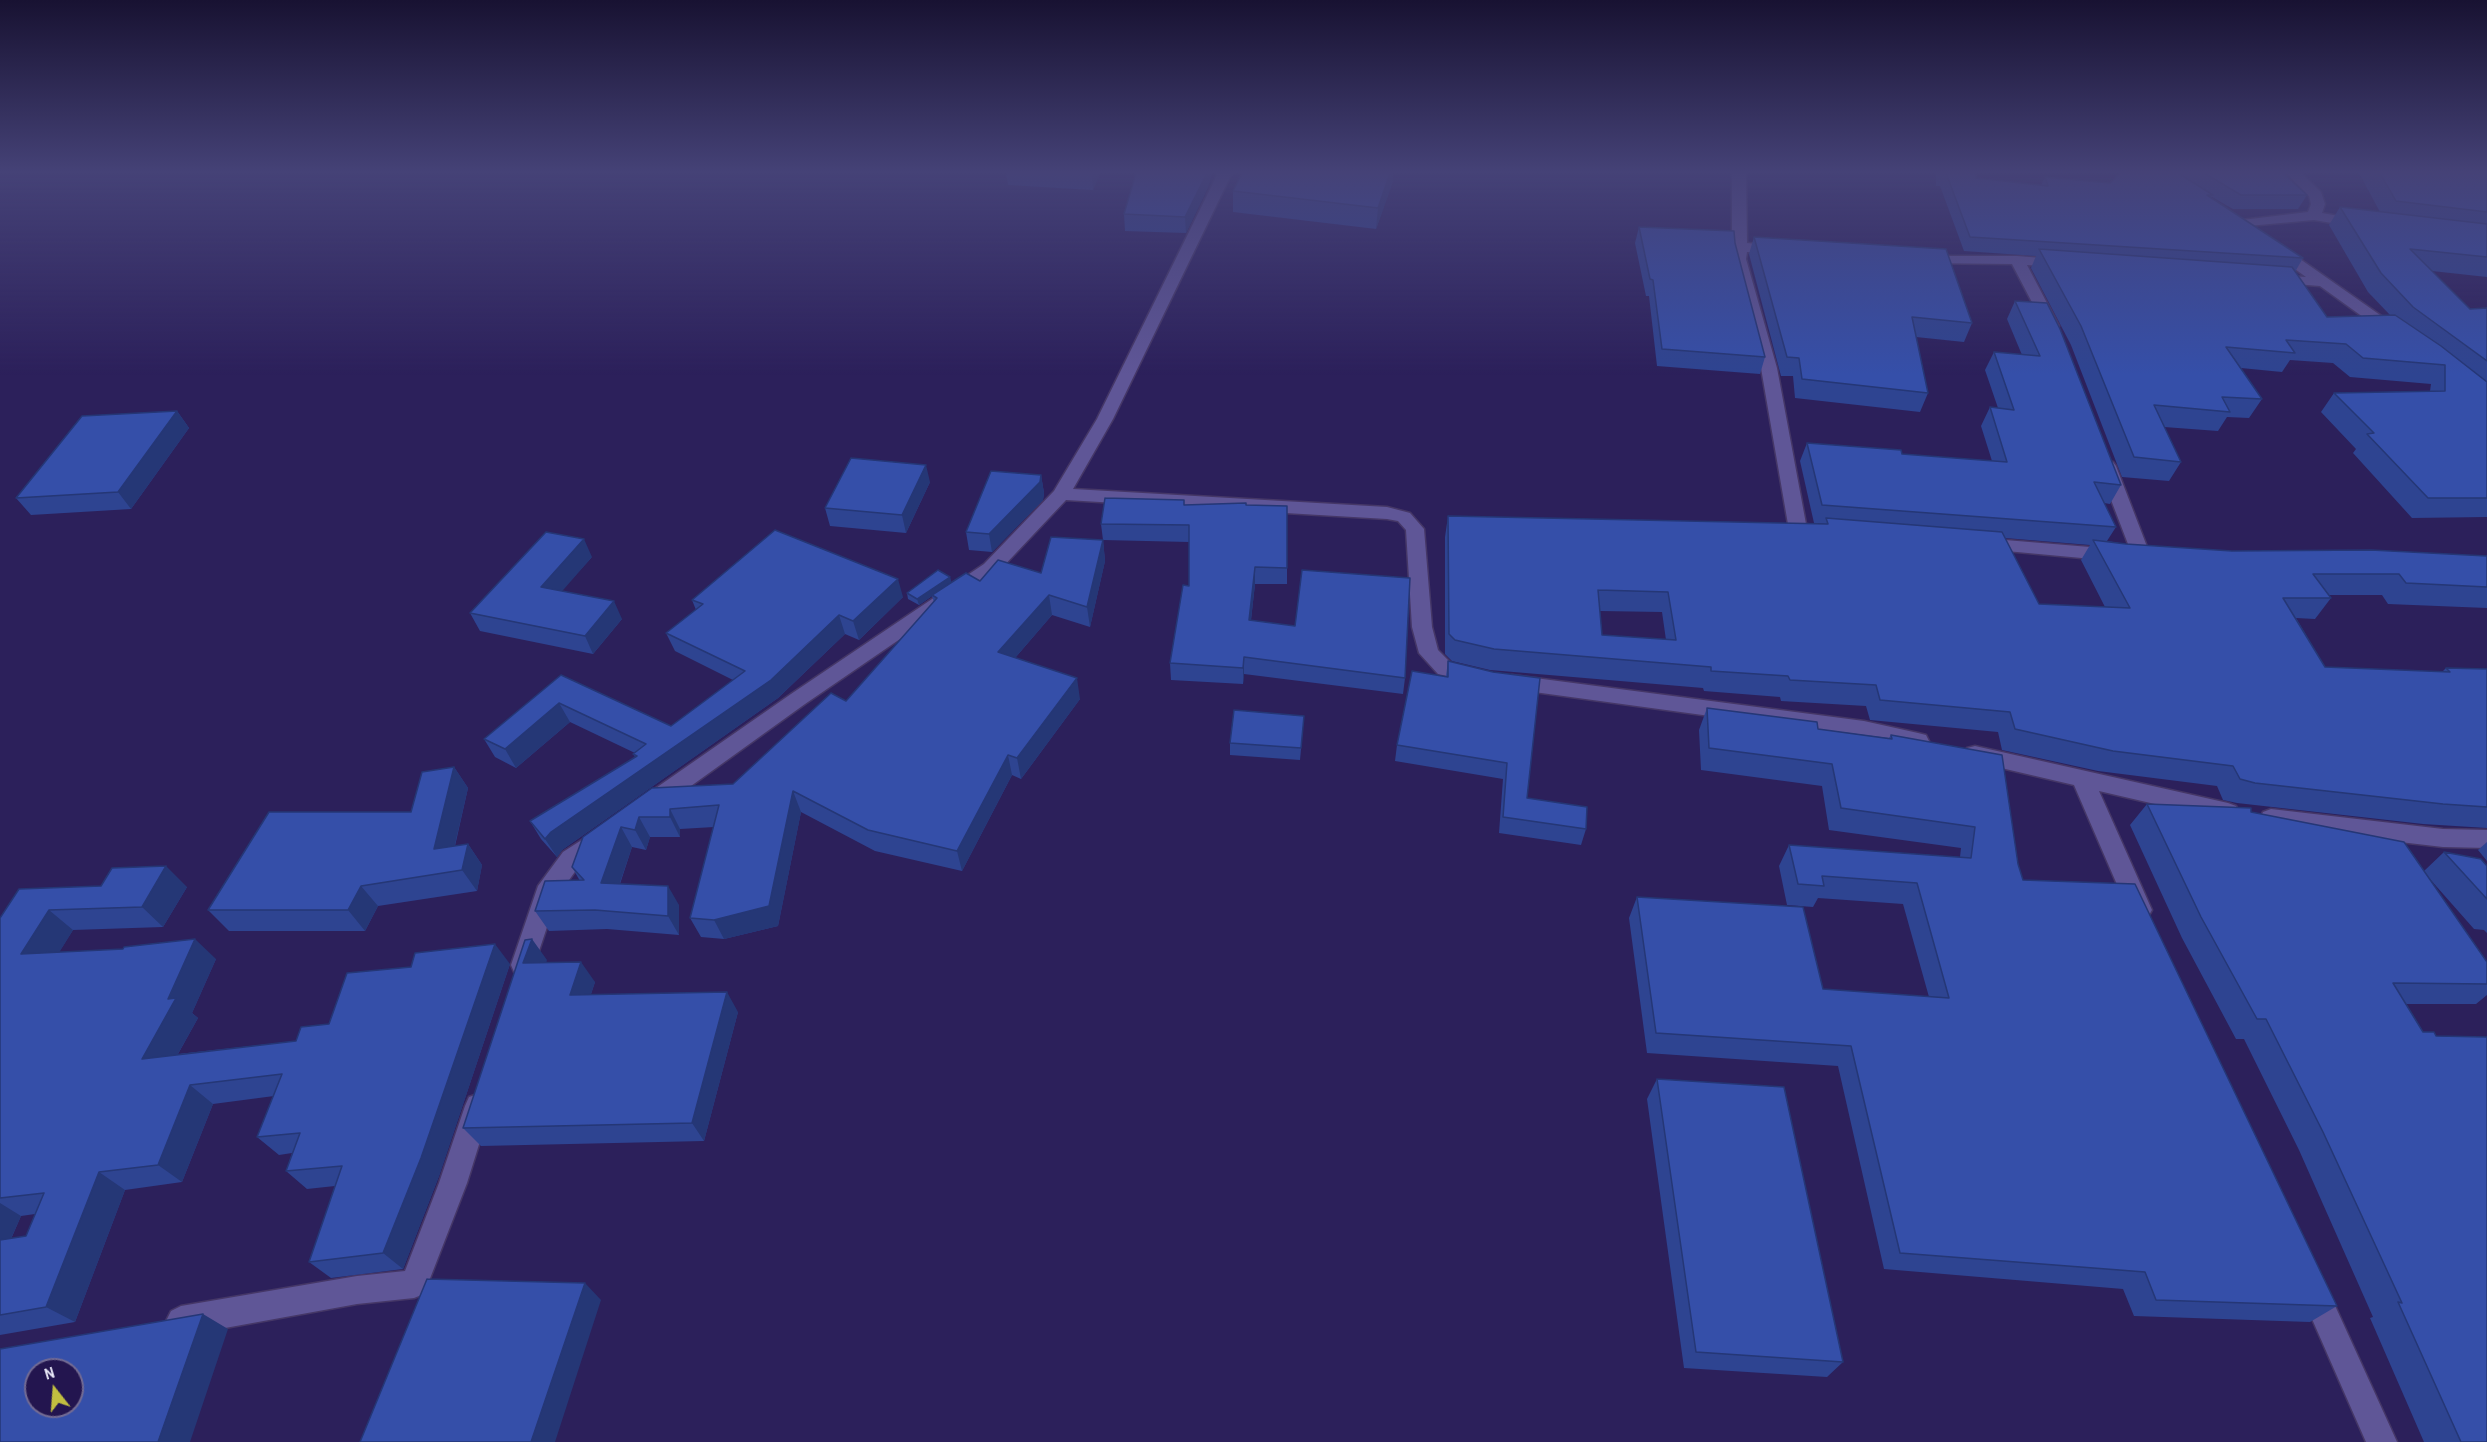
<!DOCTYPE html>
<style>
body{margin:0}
#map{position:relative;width:2487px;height:1442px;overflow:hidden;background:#2c205b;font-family:"Archivo Narrow",sans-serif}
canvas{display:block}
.north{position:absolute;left:24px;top:1358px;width:60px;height:60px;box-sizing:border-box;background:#23154f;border:2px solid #736b93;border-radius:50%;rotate:343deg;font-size:16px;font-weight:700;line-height:24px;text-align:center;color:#ebebfa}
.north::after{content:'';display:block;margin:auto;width:21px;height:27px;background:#c1be40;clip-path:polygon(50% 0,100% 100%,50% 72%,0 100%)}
</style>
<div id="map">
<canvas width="2487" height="1442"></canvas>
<div class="north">N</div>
</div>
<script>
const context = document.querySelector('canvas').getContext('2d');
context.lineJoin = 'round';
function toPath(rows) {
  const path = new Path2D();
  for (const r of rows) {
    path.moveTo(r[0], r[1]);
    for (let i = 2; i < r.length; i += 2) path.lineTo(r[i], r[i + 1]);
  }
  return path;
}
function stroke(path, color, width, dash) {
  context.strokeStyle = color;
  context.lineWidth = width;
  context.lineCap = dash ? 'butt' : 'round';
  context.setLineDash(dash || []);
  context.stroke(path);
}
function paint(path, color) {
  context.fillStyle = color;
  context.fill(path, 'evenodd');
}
const minor = toPath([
 [1218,173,1232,173,1113,419,1073,489,1387,507,1410,513,1424,529,1432,627,1438,650,1451,663,1480,670,1483,675,1480,680,1473,682,1438,674,1419,653,1412,627,1406,530,1398,521,1387,519,1066,500,998,572,805,704,659,809,651,812,643,809,640,803,643,797,791,694,984,564,1054,491,1097,419,1218,173],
 [1732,173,1746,173,1747,243,1780,246,1787,250,1780,254,1747,252,1746,259,1777,368,1806,524,1824,527,1827,531,1824,535,1818,537,1798,536,1792,534,1789,530,1761,368,1732,259,1732,173],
 [2286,173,2301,173,2321,192,2325,204,2322,213,2361,220,2368,224,2361,228,2314,220,2237,227,2235,224,2237,221,2242,220,2308,212,2311,204,2309,196,2286,173],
 [2275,244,2280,245,2400,329,2402,332,2400,335,2388,335,2320,286,2270,282,2268,279,2270,276,2275,275,2306,277,2270,251,2268,248,2270,245,2275,244],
 [1922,256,2017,256,2066,260,2068,263,2066,266,2061,267,2027,265,2059,326,2051,331,2046,329,2012,264,1917,263,1915,260,1917,257,1922,256],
 [2107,461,2113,462,2116,466,2151,557,2149,561,2142,563,2135,561,2133,557,2098,466,2101,462,2107,461],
 [1981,538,2114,549,2121,551,2123,555,2121,559,2114,561,1974,548,1972,544,1974,540,1981,538],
 [1512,675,1864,721,1918,733,1926,735,1929,741,1926,747,1918,749,1864,737,1512,689,1505,687,1502,682,1505,677,1512,675],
 [1975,746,2228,803,2236,806,2239,812,2236,818,2228,821,2099,791,2152,910,2148,917,2140,920,2132,917,2128,910,2074,785,1967,760,1964,754,1967,748,1975,746],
 [2271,809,2443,829,2487,830,2487,848,2443,847,2271,827,2263,824,2260,818,2263,812,2271,809],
 [599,831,607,834,610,840,607,846,579,866,557,897,532,972,523,976,514,972,511,965,538,886,563,852,591,834,599,831],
 [478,1094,487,1097,491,1106,467,1183,424,1294,414,1298,357,1304,181,1336,171,1331,166,1321,171,1311,181,1306,357,1276,405,1271,439,1183,465,1106,469,1097,478,1094],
 [2312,1273,2322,1277,2397,1442,2366,1442,2298,1287,2302,1277,2312,1273]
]);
stroke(minor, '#453767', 3);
paint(minor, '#5f5697');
paint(toPath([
 [1006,173,1100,173,1093,190,1008,185],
 [1136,173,1212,173,1208,187,1186,233,1125,231,1124,214],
 [1936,173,1976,173,1976,178,2041,185,2045,177,2110,183,2120,173,2283,173,2307,195,2298,209,2233,209,2212,197,2211,198,2303,258,2295,272,2327,317,2390,315,2368,292,2329,225,2340,207,2380,212,2359,173,2487,173,2487,277,2432,271,2470,309,2487,308,2487,517,2412,518,2353,453,2356,449,2321,412,2334,393,2430,391,2431,384,2350,377,2333,363,2290,360,2282,372,2241,368,2262,399,2249,418,2227,417,2218,431,2164,427,2181,462,2169,481,2122,477,2071,345,2031,268,2036,256,1964,251,1940,186,1936,186],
 [1393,181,1376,229,1233,212,1233,191],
 [1639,227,1735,243,1765,357,1760,374,1657,366,1649,296,1646,296,1635,243],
 [1754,237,1972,323,1964,342,1916,337,1928,393,1920,412,1795,398,1793,376,1781,376,1749,254],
 [2015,301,2121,485,2110,504,2104,503,2116,527,2107,541,2126,544,2232,551,2487,556,2487,608,2388,604,2382,595,2329,595,2331,598,2315,619,2296,618,2325,667,2442,672,2446,668,2487,669,2487,828,2423,824,2237,803,2223,800,2217,786,2098,771,2002,750,1998,732,1870,720,1866,706,1781,701,1780,697,1704,691,1703,688,1490,670,1452,661,1445,654,1445,537,1448,516,1824,524,1814,523,1800,461,1807,443,1902,454,1992,461,1981,426,1990,407,1998,408,1985,370,1994,352,2022,355,2007,319],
 [2005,538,2090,545,2081,560,2105,607,2039,604],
 [1600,611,1662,612,1666,640,1602,635],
 [177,411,189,428,131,509,31,515,16,498],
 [1041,475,1044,493,1043,500,992,552,969,550,966,532],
 [930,482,906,533,830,526,825,508],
 [1185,505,1246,505,1287,568,1287,584,1255,584,1251,620,1405,678,1403,694,1244,674,1243,684,1171,680,1170,663,1189,586,1189,542,1103,540,1105,561,1090,627,1052,615,1015,658,1080,699,1021,779,1012,775,962,871,875,851,801,812,778,926,724,939,701,937,690,918,714,827,680,829,680,837,650,837,646,850,632,847,620,884,679,905,679,935,607,929,549,931,535,911,580,881,572,867,583,837,733,784,846,701,934,602,932,596,919,605,908,599,907,593,950,577,951,583,980,581,1041,573,1103,540,1101,524],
 [592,557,561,591,622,619,593,654,480,631,470,613],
 [903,597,859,640,845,634,778,698,562,850,557,857,541,839,530,821,635,757,633,754,635,753,570,722,516,768,495,757,484,739,561,675,671,726,733,680,675,651,666,633,696,610,692,600],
 [1448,661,1493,672,1527,798,1586,829,1581,845,1499,833,1503,779,1395,761,1397,745,1446,676],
 [1707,708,1818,729,1889,738,1891,735,2018,864,2023,880,2337,1306,2310,1322,2134,1316,2123,1289,1884,1269,1838,1066,1647,1053,1629,918,1637,897,1823,989,1929,997,1903,904,1818,898,1813,907,1787,905,1779,866,1789,845,1960,857,1961,848,1829,830,1822,786,1701,770,1699,730],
 [1303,727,1300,760,1230,755,1230,743],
 [454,767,468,788,455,846,468,844,482,865,477,891,378,906,365,931,229,931,208,910,411,812],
 [2147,804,2251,812,2424,871,2444,852,2487,866,2487,933,2484,930,2474,929,2429,878,2487,984,2487,995,2476,1004,2406,1004,2487,1442,2424,1442,2370,1318,2373,1317,2299,1150,2244,1039,2236,1039,2182,938,2130,825],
 [2487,842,2487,861,2478,850],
 [101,886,187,887,163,927,73,930,59,952,216,959,192,1013,198,1018,178,1054,296,1041,329,1024,510,964,439,1176,403,1269,331,1278,309,1262,335,1186,307,1189,286,1171,292,1153,279,1155,257,1137,274,1096,213,1104,182,1182,125,1190,75,1322,0,1335,0,918],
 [35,1214,26,1236,11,1239,21,1216],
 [547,960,546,963,595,982,591,994,738,1012,704,1141,481,1146,463,1128],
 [1657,1079,1843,1362,1827,1377,1684,1368,1647,1099]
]), '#2e4491');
paint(toPath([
 [1092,173,1100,173,1093,190],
 [1207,173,1212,173,1208,187,1186,233,1185,217],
 [1390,173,1393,173,1393,181,1376,229,1378,208],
 [177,411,189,428,131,509,118,492],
 [926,465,930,482,906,533,902,515],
 [1041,475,1044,493,1043,500,992,552,989,534],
 [584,539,592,557,550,605,541,587],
 [1103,540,1105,561,1090,627,1087,607],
 [1255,567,1255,584,1249,637,1249,620],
 [950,577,951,583,919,605,917,599],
 [898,579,903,597,859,640,853,621],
 [1049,595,1052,615,1002,673,998,652],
 [614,601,622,619,593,654,585,636],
 [839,615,845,634,778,698,562,850,557,857,545,839,551,832],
 [1244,657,1244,674,1243,684,1243,668],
 [1077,678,1080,699,1021,779,1017,758],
 [559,703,570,722,516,768,505,749],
 [1008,755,1012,775,962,871,957,851],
 [454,767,468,788,449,870,434,849],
 [793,791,801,812,778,926,724,939,714,920],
 [670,809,680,829,680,837,670,817],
 [639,817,650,837,646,850,635,830],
 [621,827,632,847,613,903,601,883],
 [468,844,482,865,477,891,462,870],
 [166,866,187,887,163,927,142,907],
 [361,886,378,906,365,931,348,910],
 [668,886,679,905,679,935,668,916],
 [49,910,73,930,46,974,21,954],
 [195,939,216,959,192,1013,198,1018,165,1077,142,1059],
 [532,939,547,960,538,984,523,963],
 [495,944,510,964,439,1176,403,1269,383,1253],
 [581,962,595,982,584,1015,570,995],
 [727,992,738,1012,704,1141,692,1123],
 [190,1085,213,1104,182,1182,158,1165],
 [99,1172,125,1190,75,1322,46,1307],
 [0,1203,21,1216,1,1261,0,1260],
 [585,1283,601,1300,555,1442,531,1442],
 [203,1314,228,1329,190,1442,158,1442]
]), '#253776');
const building = toPath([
 [1136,173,1207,173,1185,217,1124,214,1136,173],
 [1242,173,1390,173,1378,208,1233,191,1242,173],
 [1946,173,1976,173,1976,178,2048,186,2045,177,2110,183,2120,173,2178,173,2213,195,2207,195,2303,258,1970,237,1946,173],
 [2204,173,2283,173,2307,195,2241,195,2204,173],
 [2380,173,2487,173,2487,212,2396,201,2380,173],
 [2340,207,2487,224,2487,257,2410,249,2470,309,2487,308,2487,361,2413,307,2381,273,2340,207],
 [1639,227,1734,231,1735,243,1765,357,1662,349,1653,280,1650,279,1639,227],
 [1754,237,1946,249,1972,323,1912,317,1928,393,1802,379,1799,358,1787,357,1754,237],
 [2039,249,2292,267,2327,317,2395,315,2441,346,2487,382,2487,498,2428,498,2367,434,2374,433,2334,393,2445,391,2445,365,2363,358,2346,344,2286,340,2295,353,2226,347,2262,399,2222,397,2230,412,2154,405,2181,462,2134,457,2081,326,2039,249],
 [2015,301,2047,303,2060,329,2121,485,2094,482,2116,527,1822,505,1807,443,1901,450,1902,454,2007,462,1990,407,2014,410,1994,352,2040,356,2015,301],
 [177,411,118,492,16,498,82,416,177,411],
 [851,458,926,465,902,515,825,508,851,458],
 [991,471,1041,475,1040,482,989,534,966,532,991,471],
 [1105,498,1184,500,1184,505,1246,503,1246,505,1287,506,1287,568,1255,567,1249,620,1295,626,1302,570,1410,578,1405,678,1244,657,1243,668,1170,663,1183,585,1189,586,1189,525,1101,524,1105,498],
 [1448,516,1828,524,1826,518,2002,532,2039,604,2130,608,2093,540,2126,544,2232,551,2371,550,2487,556,2487,587,2406,583,2399,574,2313,574,2331,598,2283,598,2325,667,2450,672,2446,668,2487,669,2487,807,2443,804,2255,783,2240,779,2233,766,2113,751,2015,729,2010,712,1880,700,1876,685,1790,680,1788,676,1711,671,1711,667,1494,649,1455,640,1449,634,1448,516],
 [1598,590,1668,592,1676,640,1602,635,1598,590],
 [775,530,898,579,853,621,839,615,771,680,551,832,545,839,530,821,637,756,633,754,646,744,559,703,505,749,484,739,561,675,671,726,745,671,666,633,703,604,692,600,775,530],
 [546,532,584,539,541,587,614,601,585,636,470,613,546,532],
 [1051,537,1103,540,1087,607,1049,595,998,652,1077,678,1017,758,1008,755,957,851,868,830,793,791,769,906,714,920,690,918,719,805,670,809,670,817,639,817,635,830,621,827,601,883,668,886,668,916,595,910,535,911,545,881,584,880,572,867,583,837,652,788,733,784,831,693,846,701,937,598,932,595,966,573,980,581,998,560,1041,573,1051,537],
 [938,570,950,577,917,599,907,593,938,570],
 [1448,661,1493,672,1540,678,1527,798,1587,807,1586,829,1503,817,1507,763,1397,745,1412,671,1448,677,1448,661],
 [1707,708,1817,722,1818,729,1892,739,1891,735,2002,755,2018,864,2023,880,2135,884,2337,1306,2156,1300,2145,1272,1900,1253,1851,1046,1656,1033,1637,897,1803,907,1823,989,1949,998,1917,883,1822,876,1824,886,1798,884,1789,845,1971,858,1975,827,1841,808,1832,764,1709,748,1707,708],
 [1234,710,1304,716,1301,748,1230,743,1234,710],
 [454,767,434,849,468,844,462,870,361,886,348,910,208,910,269,812,411,812,422,772,454,767],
 [2147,804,2251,808,2251,812,2404,842,2487,962,2487,984,2393,983,2423,1032,2434,1032,2436,1036,2487,1037,2487,1442,2461,1442,2398,1302,2402,1303,2323,1132,2266,1019,2257,1019,2201,917,2147,804],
 [2444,852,2481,859,2487,866,2487,899,2444,852],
 [166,866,142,907,49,910,21,954,123,949,124,947,195,939,168,999,176,998,142,1059,296,1041,301,1027,329,1024,347,973,411,967,415,953,495,944,421,1158,383,1253,309,1262,342,1166,286,1171,300,1133,257,1137,282,1074,190,1085,158,1165,99,1172,46,1307,0,1315,0,1240,26,1236,44,1193,0,1198,0,918,19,889,101,886,112,868,166,866],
 [532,939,523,963,581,962,570,995,727,992,692,1123,463,1128,525,940,532,939],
 [1657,1079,1784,1087,1843,1362,1696,1352,1657,1079],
 [427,1279,585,1283,531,1442,360,1442,427,1279],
 [203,1314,158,1442,0,1442,0,1349,203,1314],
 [36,1370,72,1370,72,1406,36,1406,36,1370]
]);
paint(building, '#354fa9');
stroke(building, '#253776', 1.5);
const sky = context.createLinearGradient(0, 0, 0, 375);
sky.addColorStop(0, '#181232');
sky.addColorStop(0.46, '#454277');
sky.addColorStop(1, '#45427700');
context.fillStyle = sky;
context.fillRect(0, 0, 2487, 375);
</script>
